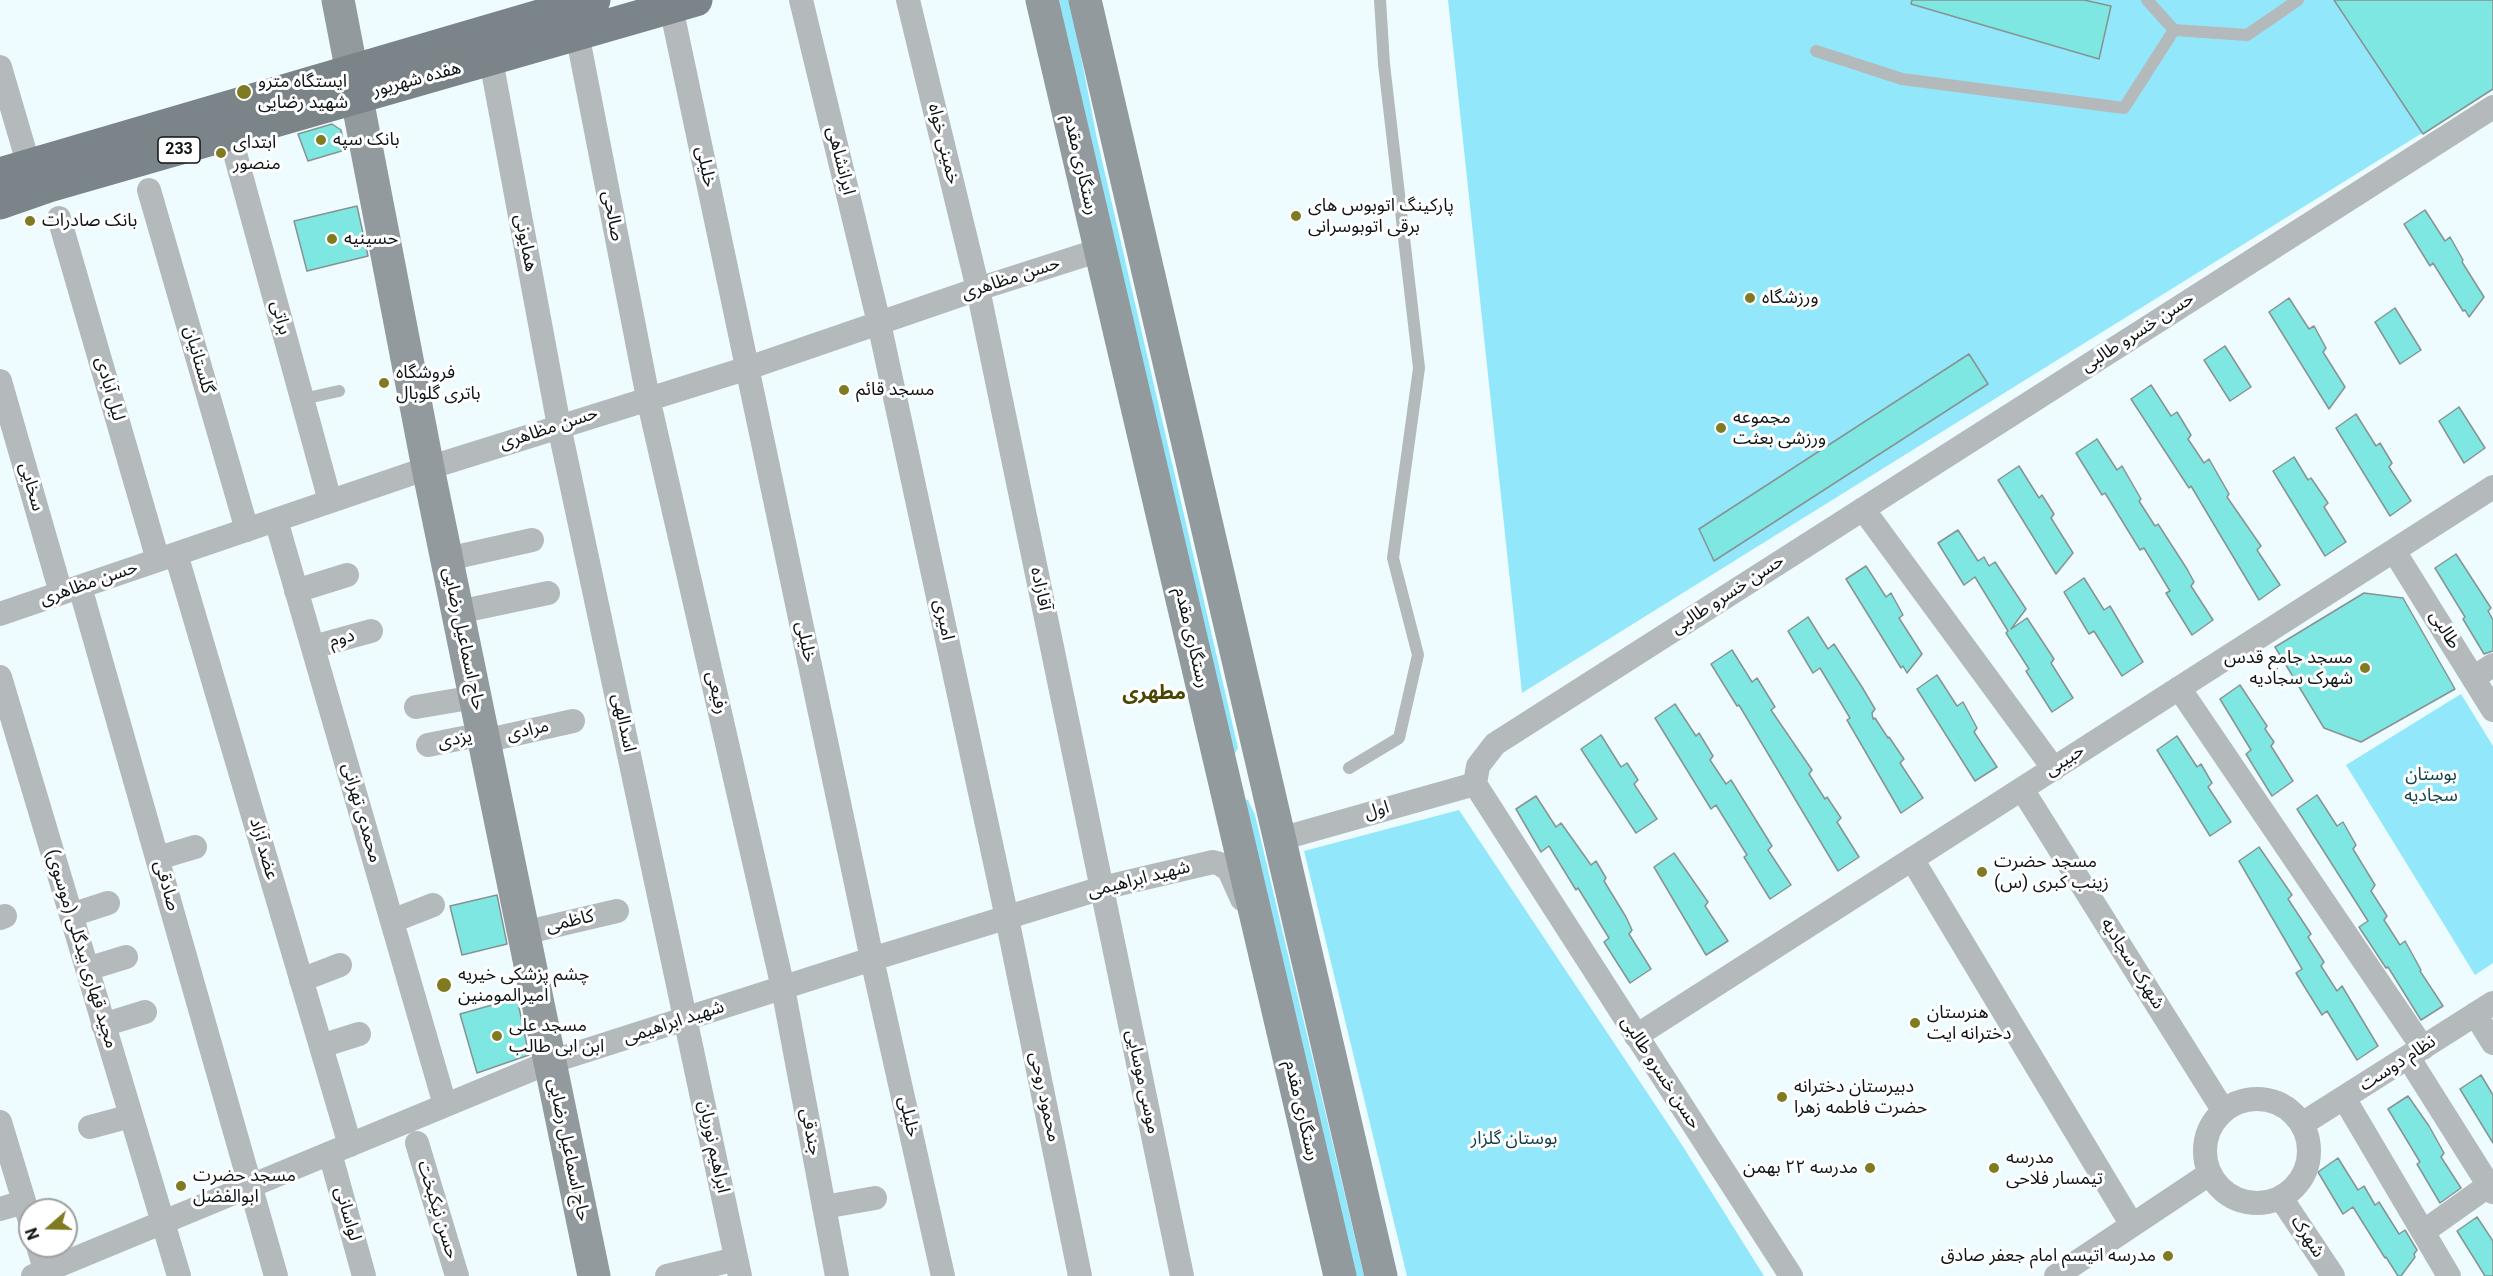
<!DOCTYPE html>
<meta charset="utf-8">
<style>
body{margin:0}
#map{position:relative;width:2493px;height:1276px;overflow:hidden;background:#effcff;font-family:Roboto,sans-serif}
canvas{display:block}
.north{position:absolute;left:18px;top:1198px;width:60px;height:60px;box-sizing:border-box;background:#fff;border:2px solid #9fa1a1;border-radius:50%;rotate:250deg;font-size:16px;font-weight:700;line-height:24px;text-align:center;color:#0e1314}
.north::after{content:'';display:block;margin:auto;width:21px;height:27px;background:#807b21;clip-path:polygon(50% 0,100% 100%,50% 72%,0 100%)}
</style>
<div id="map">
<canvas width="2493" height="1276"></canvas>
<div class="north">N</div>
</div>
<script>
const context = document.querySelector('canvas').getContext('2d');
context.lineJoin = 'round';
function paint(path, color) {
  context.fillStyle = color;
  context.fill(path, 'evenodd');
}
function toPath(rows) {
  const path = new Path2D();
  for (const r of rows) {
    if (r.length === 3) {
      path.moveTo(r[0] + r[2], r[1]);
      path.arc(r[0], r[1], r[2], 0, 2 * Math.PI);
      continue;
    }
    path.moveTo(r[0], r[1]);
    for (let i = 2; i < r.length; i += 2) path.lineTo(r[i], r[i + 1]);
  }
  return path;
}
function stroke(path, color, width, dash) {
  context.strokeStyle = color;
  context.lineWidth = width;
  context.lineCap = dash ? 'butt' : 'round';
  context.setLineDash(dash || []);
  context.stroke(path);
}
function label(font, color, halo, rows, align = 'center') {
  context.font = font + ' Roboto,"Noto Sans Arabic",sans-serif';
  context.lineWidth = 6;
  context.setLineDash([]);
  context.textBaseline = 'middle';
  context.strokeStyle = halo;
  context.fillStyle = color;
  for (const [text, x, y, turn = 0] of rows) {
    context.save();
    context.translate(x, y);
    context.rotate((+turn || 0) * Math.PI / 180);
    context.textAlign = isNaN(turn) ? turn : align;
    if (halo) context.strokeText(text, 0, 0);
    context.fillText(text, 0, 0);
    context.restore();
  }
}
paint(toPath([
 [1055,0,1070,0,1097,139,1238,748,1233,757],
 [1448,0,2493,0,2493,89,1522,693],
 [2461,694,2493,746,2493,963,2475,975,2346,765],
 [1238,798,1248,800,1255,815,1364,1276,1350,1276],
 [1459,810,1682,1145,1764,1276,1407,1276,1304,851]
]), '#92e8fa');
const building = toPath([
 [1912,0,2084,0,2111,6,2099,59,1911,4,1912,0],
 [2334,0,2493,0,2493,89,2423,134,2334,0],
 [332,124,341,130,345,150,308,161,298,134,332,124],
 [357,206,368,256,307,271,294,221,357,206],
 [2425,210,2445,241,2450,237,2463,260,2462,262,2484,297,2469,317,2465,310,2463,311,2433,263,2430,266,2404,224,2425,210],
 [2289,298,2309,329,2314,326,2326,348,2323,352,2345,387,2329,409,2269,312,2289,298],
 [2395,308,2421,350,2400,364,2375,322,2395,308],
 [2225,346,2251,387,2230,401,2204,360,2225,346],
 [1969,354,1988,384,1714,561,1699,529,1969,354],
 [2151,385,2171,416,2177,412,2191,435,2188,439,2204,463,2209,459,2229,494,2227,497,2261,546,2257,550,2280,585,2259,600,2191,486,2189,488,2131,399,2151,385],
 [2459,407,2485,448,2464,463,2439,421,2459,407],
 [2356,414,2376,446,2380,443,2392,463,2389,467,2411,501,2390,516,2336,428,2356,414],
 [2097,439,2117,470,2122,466,2141,499,2139,501,2155,526,2158,524,2187,569,2194,582,2191,586,2213,620,2192,635,2166,593,2170,591,2144,548,2140,550,2105,493,2102,495,2076,453,2097,439],
 [2294,457,2308,480,2311,478,2328,503,2324,507,2346,542,2325,556,2273,471,2294,457],
 [2019,466,2039,498,2042,495,2054,514,2051,518,2073,553,2056,574,1998,480,2019,466],
 [1958,530,1978,561,1984,557,1989,566,1995,562,2026,609,2011,629,2027,618,2054,659,2051,663,2073,698,2052,712,2026,671,2029,669,2006,633,2008,631,1975,577,1964,585,1938,543,1958,530],
 [2456,554,2491,608,2488,611,2493,620,2493,651,2484,654,2463,619,2465,617,2435,568,2456,554],
 [1866,566,1886,597,1891,593,1903,615,1899,618,1922,654,1907,673,1903,666,1901,668,1846,579,1866,566],
 [2084,578,2104,610,2110,606,2143,662,2122,676,2094,631,2089,634,2064,592,2084,578],
 [2364,593,2403,598,2455,689,2361,742,2324,728,2275,647,2364,593],
 [1808,617,1828,649,1834,644,1862,687,1875,709,1872,713,1873,719,1875,718,1888,738,1889,737,1904,759,1900,763,1923,798,1901,813,1847,720,1850,718,1820,668,1813,673,1788,631,1808,617],
 [1732,650,1752,682,1757,678,1775,707,1771,710,1812,770,1809,774,1825,799,1827,797,1841,818,1837,822,1859,857,1838,871,1739,705,1737,706,1711,664,1732,650],
 [1937,675,1957,706,1963,702,1977,728,1974,732,1997,767,1975,781,1917,689,1937,675],
 [2240,685,2267,726,2265,729,2274,742,2271,746,2293,781,2272,796,2246,754,2251,750,2220,699,2240,685],
 [1675,704,1696,736,1699,733,1713,756,1710,760,1726,784,1731,780,1772,846,1768,850,1791,885,1770,899,1744,857,1747,855,1716,805,1711,809,1655,718,1675,704],
 [1601,735,1621,767,1627,763,1638,780,1634,784,1657,819,1636,833,1581,749,1601,735],
 [2177,736,2197,767,2201,764,2212,783,2208,787,2231,822,2210,836,2157,750,2177,736],
 [2317,795,2337,826,2343,822,2356,845,2353,849,2375,885,2371,891,2387,916,2384,920,2400,945,2405,941,2421,970,2420,971,2443,1006,2421,1020,2388,967,2386,968,2359,927,2368,921,2297,809,2317,795],
 [1536,796,1556,827,1561,823,1591,865,1596,861,1606,878,1604,881,1626,917,1632,930,1629,934,1651,969,1630,983,1604,942,1609,938,1578,888,1576,890,1549,846,1541,852,1516,809,1536,796],
 [2259,847,2292,895,2288,899,2311,934,2308,937,2324,962,2321,966,2337,991,2342,986,2378,1046,2357,1060,2327,1011,2322,1015,2296,973,2302,969,2239,861,2259,847],
 [1674,853,1708,902,1705,906,1728,941,1706,955,1654,867,1674,853],
 [497,895,507,944,462,955,450,906,497,895],
 [517,998,529,1055,477,1073,460,1014,517,998],
 [2481,1075,2493,1095,2493,1143,2460,1089,2481,1075],
 [2408,1096,2429,1126,2444,1153,2441,1157,2461,1188,2440,1203,2417,1164,2420,1162,2388,1109,2408,1096],
 [2338,1158,2358,1190,2364,1186,2375,1205,2379,1202,2399,1234,2405,1230,2417,1250,2414,1254,2415,1257,2401,1276,2398,1276,2386,1257,2385,1258,2353,1207,2343,1214,2318,1172,2338,1158],
 [2477,1217,2493,1241,2493,1276,2485,1276,2457,1231,2477,1217]
]);
paint(building, '#7ee7e2');
stroke(building, '#879392', 1.5);
stroke(toPath([
 [2147,0,2174,30,2247,35,2298,0],
 [1816,51,1902,79,2124,108,2174,30],
 [303,399,339,391],
 [1349,768,1399,738,1418,655,1393,558,1419,368,1384,64,1380,0]
]), '#b4b9bc', 12);
stroke(toPath([
 [801,0,879,323,1007,918,1080,1276],
 [908,0,978,289,1182,1276],
 [671,7,872,959,943,1276],
 [577,33,648,398,783,988,837,1276],
 [491,60,559,426,740,1276],
 [0,67,29,166],
 [230,135,330,501],
 [149,190,247,530],
 [59,218,158,560],
 [0,381,61,593],
 [1863,509,2054,769],
 [276,520,445,1105],
 [2394,551,2493,710],
 [176,554,350,1145],
 [447,559,532,540],
 [80,587,276,1276],
 [296,591,347,575],
 [458,612,548,593],
 [0,614,428,468,748,368,978,289,1100,250],
 [313,647,371,631],
 [0,677,179,1276],
 [2473,678,2493,665],
 [2179,688,2423,1048],
 [416,707,475,697],
 [484,741,573,721],
 [428,745,483,734],
 [2022,789,2223,1110],
 [1280,839,1475,784],
 [158,858,195,847],
 [1912,859,2132,1225],
 [71,915,108,903],
 [0,918,5,916],
 [392,921,433,905],
 [523,933,617,911],
 [87,969,126,957],
 [301,980,340,965],
 [2475,1014,2493,1043],
 [103,1025,145,1012],
 [1636,1036,2493,487],
 [321,1046,359,1034],
 [2408,1057,2493,1192],
 [2344,1098,2449,1276],
 [2257,1151,52],
 [0,1122,30,1221],
 [2302,1124,2493,1003],
 [90,1127,131,1116],
 [417,1143,457,1276],
 [330,1153,364,1276],
 [2281,1198,2333,1276],
 [824,1207,875,1198],
 [0,1209,24,1202],
 [2423,1232,2489,1185],
 [38,1246,47,1276],
 [33,1276,550,1062,872,959,1102,888,1213,862,1220,864,1229,870,1242,899],
 [667,1276,736,1259],
 [1791,1276,1475,784,1478,766,1495,744,2493,107],
 [2056,1276,2209,1174]
]), '#b4b9bc', 24);
stroke(toPath([
 [338,0,428,468,594,1276],
 [1042,0,1340,1276],
 [1085,0,1381,1276]
]), '#939a9e', 33);
stroke(toPath([
 [0,174,594,0],
 [0,203,49,186,696,0]
]), '#7b8489', 33);
for (const [x, y, r, color] of [
 [244,92,8,"#807b21"],
 [321,140,6,"#807b21"],
 [221,153,6,"#807b21"],
 [1296,216,6,"#807b21"],
 [30,221,6,"#807b21"],
 [332,239,6,"#807b21"],
 [1750,298,6,"#807b21"],
 [384,383,6,"#807b21"],
 [844,390,6,"#807b21"],
 [1721,428,6,"#807b21"],
 [2365,668,6,"#807b21"],
 [1982,872,6,"#807b21"],
 [444,985,8,"#807b21"],
 [1915,1023,6,"#807b21"],
 [497,1036,6,"#807b21"],
 [1782,1097,6,"#807b21"],
 [1870,1168,6,"#807b21"],
 [1994,1168,6,"#807b21"],
 [181,1186,6,"#807b21"],
 [2168,1256,6,"#807b21"]
]) {
  const dot = new Path2D();
  dot.arc(x, y, r, 0, 2 * Math.PI);
  context.fillStyle = color;
  context.fill(dot);
  stroke(dot, '#fff', 2);
}
for (const [x, y, w] of [
 [179,150,42]
]) {
  const box = new Path2D();
  box.roundRect(x - w / 2, y - 13, w, 26, 4.5);
  context.fillStyle = '#fff';
  context.fill(box);
  stroke(box, '#0e1314', 1.5);
}
label('bold 16px', '#0e1314', null, [
 ["233",179,150]
]);
label('18px', '#0e1314', '#fff', [
 ["هفده شهریور",417,80,-15],
 ["خمینی خواه",943,144,76],
 ["ایرانشاهی",840,161,76],
 ["رستگاری مقدم",1080,165,77],
 ["خلیلی",705,167,78],
 ["صالحی",612,216,79],
 ["همایونی",525,243,79],
 ["حسن مظاهری",1011,279,-18],
 ["براتی",280,318,75],
 ["حسن خسرو طالبی",2138,333,-33],
 ["گلستانیان",198,360,74],
 ["لیل آبادی",109,389,74],
 ["حسن مظاهری",549,429,-18],
 ["سخایی",31,487,74],
 ["حسن مظاهری",89,584,-19],
 ["آقازاده",1040,589,78],
 ["حسن خسرو طالبی",1728,595,-33],
 ["امیری",943,620,78],
 ["طالبی",2444,630,58],
 ["رستگاری مقدم",1191,638,77],
 ["دوم",342,639,-16],
 ["حاج اسماعیل رضایی",463,639,78],
 ["خلیلی",805,642,78],
 ["رفیعی",716,693,77],
 ["اسدالهی",623,723,78],
 ["مرادی",528,731,-13],
 ["یزدی",455,740,-11],
 ["حبیبی",2065,761,-33],
 ["اول",1377,811,-16],
 ["محمدی تهرانی",361,813,74],
 ["عضد آزاد",263,849,74],
 ["شهید ابراهیمی",1139,880,-14],
 ["صادقی",166,886,74],
 ["کاظمی",570,922,-13],
 ["مجید قهاری بیدگلی (موسوی)",81,949,73],
 ["شهرک سجادیه",2132,964,58],
 ["شهید ابراهیمی",674,1023,-18],
 ["نظام دوست",2398,1064,-33],
 ["حسن خسرو طالبی",1660,1073,57],
 ["موسی موسایی",1142,1082,78],
 ["محمود روحی",1044,1097,78],
 ["رستگاری مقدم",1301,1111,77],
 ["خلیلی",908,1117,77],
 ["جندقی",810,1132,79],
 ["ابراهیم نوریان",713,1147,78],
 ["حاج اسماعیل رضایی",568,1150,78],
 ["حسن نیکبخت",437,1210,73],
 ["لواسانی",347,1214,74],
 ["شهرک",2307,1237,57]
]);
label('18px', '#0e1314', '#fff', [
 ["ایستگاه مترو",258,82],
 ["شهید رضایی",258,103],
 ["بانک سپه",333,140],
 ["ابتدای",233,143],
 ["منصور",233,164],
 ["پارکینگ اتوبوس های",1308,206],
 ["برقی اتوبوسرانی",1308,227],
 ["بانک صادرات",42,221],
 ["حسینیه",344,239],
 ["ورزشگاه",1762,298],
 ["فروشگاه",396,373],
 ["باتری گلوبال",396,394],
 ["مسجد قائم",856,390],
 ["مجموعه",1733,418],
 ["ورزشی بعثت",1733,439],
 ["مسجد جامع قدس",2353,658,"right"],
 ["شهرک سجادیه",2353,679,"right"],
 ["مسجد حضرت",1994,862],
 ["زینب کبری (س)",1994,883],
 ["چشم پزشکی خیریه",458,975],
 ["امیرالمومنین",458,996],
 ["هنرستان",1927,1013],
 ["دخترانه ایت",1927,1034],
 ["مسجد علی",509,1026],
 ["ابن ابی طالب",509,1047],
 ["دبیرستان دخترانه",1794,1087],
 ["حضرت فاطمه زهرا",1794,1108],
 ["مدرسه",2006,1158],
 ["تیمسار فلاحی",2006,1179],
 ["مدرسه ۲۲ بهمن",1858,1168,"right"],
 ["مسجد حضرت",193,1176],
 ["ابوالفضل",193,1197],
 ["مدرسه اتیسم امام جعفر صادق",2156,1256,"right"]
], 'left');
label('18px', '#13414a', '#fff', [
 ["بوستان",2431,775],
 ["سجادیه",2431,796],
 ["بوستان گلزار",1514,1139]
]);
label('bold 20px', '#4a4705', '#fff', [
 ["مطهری",1154,694]
]);
</script>
